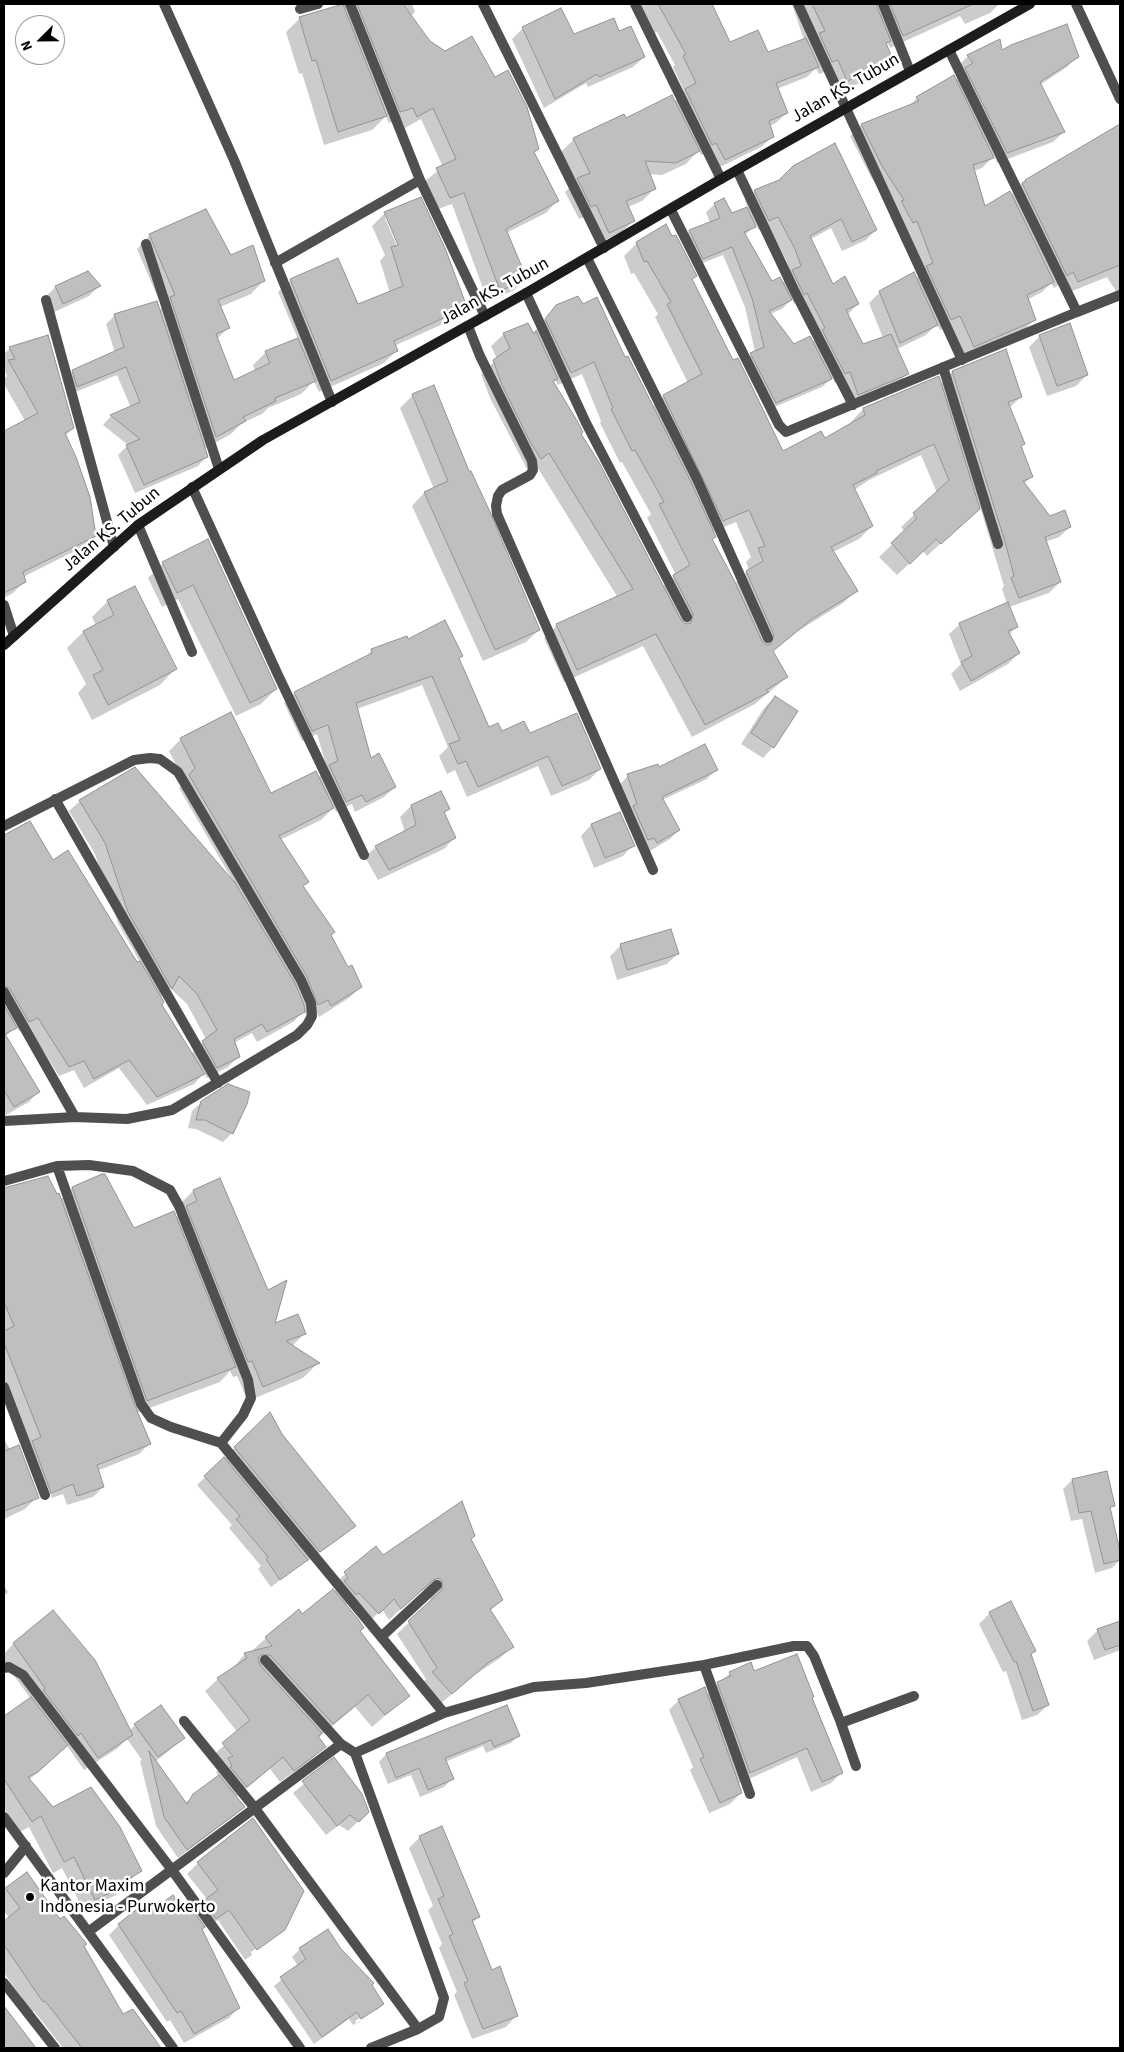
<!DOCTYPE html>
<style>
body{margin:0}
#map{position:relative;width:1124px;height:2052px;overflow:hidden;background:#fff;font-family:"Source Sans 3",sans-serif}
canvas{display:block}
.frame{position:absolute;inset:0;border:5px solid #000;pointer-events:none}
.north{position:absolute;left:15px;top:15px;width:50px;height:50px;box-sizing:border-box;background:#fff;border:1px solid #999;border-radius:50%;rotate:247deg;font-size:14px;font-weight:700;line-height:20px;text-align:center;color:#000}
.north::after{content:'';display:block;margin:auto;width:18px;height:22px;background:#000;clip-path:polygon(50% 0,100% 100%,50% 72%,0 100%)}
</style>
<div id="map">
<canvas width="1124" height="2052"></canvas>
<div class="frame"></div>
<div class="north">N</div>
</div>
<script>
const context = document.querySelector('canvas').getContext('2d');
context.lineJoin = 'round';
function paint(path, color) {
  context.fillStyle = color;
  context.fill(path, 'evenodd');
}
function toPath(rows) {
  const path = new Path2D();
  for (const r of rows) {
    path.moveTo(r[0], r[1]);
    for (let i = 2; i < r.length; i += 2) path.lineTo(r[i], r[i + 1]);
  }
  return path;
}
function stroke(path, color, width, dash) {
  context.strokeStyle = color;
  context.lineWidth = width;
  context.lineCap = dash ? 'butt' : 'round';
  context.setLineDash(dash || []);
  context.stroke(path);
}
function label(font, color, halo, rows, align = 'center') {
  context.font = font + ' "Source Sans 3",sans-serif';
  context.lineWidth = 5;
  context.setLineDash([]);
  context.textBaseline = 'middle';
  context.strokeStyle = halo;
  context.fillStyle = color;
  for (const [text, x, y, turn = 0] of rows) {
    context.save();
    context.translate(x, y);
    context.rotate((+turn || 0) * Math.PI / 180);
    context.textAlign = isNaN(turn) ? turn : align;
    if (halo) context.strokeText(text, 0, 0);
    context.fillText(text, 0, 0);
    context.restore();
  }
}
paint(toPath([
 [341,4,412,4,415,12,411,16,429,42,537,149,533,153,557,201,546,213,506,233,526,278,514,290,488,302,452,204,438,209,425,181,443,167,421,119,405,128,401,119,389,123,386,116,372,130,324,145,302,73,299,74,286,32,300,18,341,5],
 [637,4,713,4,712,8,729,44,767,54,804,40,792,4,999,4,990,13,965,24,960,16,890,48,888,43,885,45,892,62,879,75,834,94,825,72,819,74,816,68,807,77,777,89,786,113,776,123,769,126,772,137,761,147,714,170,705,153,701,155,699,150,686,164,662,175,649,174,654,189,642,201,628,207,634,220,621,233,596,244,584,217,579,219,565,192,576,181,561,152,574,139,674,102,684,91,673,67,675,65,657,32,651,35],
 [560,9,573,36,618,33,644,57,633,67,588,87,586,83,544,108,512,39,523,28],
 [1001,52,1077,56,1067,67,1040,85,1064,132,1053,142,997,163,994,156,982,168,974,171,985,208,1011,195,1025,180,1120,125,1120,292,1117,293,1107,277,1065,294,1060,284,1054,288,1051,283,1042,292,1027,300,1034,320,1023,331,963,357,949,326,940,330,937,324,926,335,897,349,907,374,897,384,848,404,840,381,835,383,832,378,822,387,767,410,743,362,755,352,745,307,723,255,695,266,681,239,689,231,710,223,706,212,715,204,732,214,748,208,745,201,755,191,876,230,866,240,842,251,831,228,811,239,833,285,858,304,848,314,862,346,883,338,869,303,880,292,916,278,922,272,893,211,871,177,850,136,861,125,909,106,917,98,955,80,962,73,958,66,968,56],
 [756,225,759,230,768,226,786,260,791,274,782,283,772,283,744,236],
 [792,299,794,304,797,302,816,338,812,342,794,345,770,314,782,309],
 [420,199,466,306,454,319,394,346,396,351,384,363,319,392,314,381,301,394,268,408,262,414,242,423,231,434,204,449,206,457,198,466,135,493,118,455,128,445,103,425,111,416,131,408,117,375,68,395,64,379,73,371,115,353,106,324,115,315,159,310,162,307,137,249,150,235,230,257,264,280,251,294,220,307,229,327,217,339,234,382,255,371,253,365,266,352,298,339,278,292,291,280,357,306,390,293,380,261,385,255,372,226,385,213],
 [385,218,387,218,401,250,399,251],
 [637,243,691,280,782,452,825,440,852,425,851,422,863,409,940,385,952,372,1005,351,1021,397,1009,408,1024,444,1020,447,1031,477,1024,484,1050,517,1070,527,1059,537,1045,542,1060,582,1049,593,1009,607,1017,627,1008,635,1019,653,1008,664,960,691,951,674,961,664,949,634,960,624,1007,604,1002,589,1004,586,980,507,927,556,923,551,897,575,879,557,905,532,901,527,937,493,921,455,869,480,854,490,872,526,859,539,833,552,856,591,843,603,798,631,772,652,787,677,755,704,692,737,643,646,564,682,544,638,557,625,618,598,536,465,528,471,490,398,481,374,497,359,491,346,504,334,532,334,557,306,624,359,652,407,664,396,688,383,655,317,658,314,634,273,631,274,624,256],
 [582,374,601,421,600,423,620,463,622,462,651,514,647,518,676,575,662,587,552,383,555,380,558,385],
 [736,522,751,557,746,562,749,570,735,583,711,540,714,537,712,532],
 [99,286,89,296,52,313,45,297,56,287],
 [1040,336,1087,375,1076,386,1047,396,1029,347],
 [10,348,73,428,65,436,94,535,83,547,23,577,24,582,13,593,4,598,4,432,25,421,4,384,4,379,7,376,4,369,4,354],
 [413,395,469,473,539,630,526,642,483,661,412,506,424,493,434,489,400,408],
 [208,541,276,689,261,704,236,716,178,599,162,607,148,578,163,563],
 [108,601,176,668,160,685,92,720,78,693,86,684,67,648,83,632,96,626,92,617],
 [408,640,462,656,458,660,488,729,501,733,529,735,600,769,589,780,551,796,538,766,467,797,455,770,447,774,439,756,448,747,422,685,357,709,370,759,395,787,384,797,355,812,352,804,336,812,334,807,321,820,280,840,307,882,302,887,347,969,361,987,349,998,319,1017,316,1011,306,1016,304,1011,293,1022,257,1042,252,1033,234,1043,238,1057,228,1067,207,1078,204,1073,194,1084,147,1105,119,1068,84,1088,74,1070,59,1076,28,1027,19,1031,16,1026,5,1037,38,1092,29,1102,4,1116,4,838,29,822,53,862,137,964,140,962,118,923,95,854,69,811,80,801,135,769,233,881,179,788,184,781,169,751,181,739,271,795,318,778,327,768,317,734,302,741,284,703,295,693,364,659,372,650],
 [170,988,187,1004,206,1039,191,1054,161,1005,160,998],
 [775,697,773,747,763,758,741,744,764,708],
 [658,768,716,769,707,779,662,800,679,830,670,839,648,852,645,846,638,849,624,817,628,813,619,785,628,776],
 [441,793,448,809,444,814,454,838,444,849,378,880,365,857,376,847,405,832,400,817,411,806],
 [619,813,633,845,623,856,594,868,581,836,591,825],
 [670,930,677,954,667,964,617,980,610,956,620,946],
 [202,1102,246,1103,232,1133,223,1142,196,1129,188,1128,192,1111],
 [47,1177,60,1200,72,1188,134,1230,175,1218,181,1213,178,1206,193,1191,273,1326,304,1334,292,1346,318,1363,303,1378,248,1401,237,1376,233,1377,230,1371,220,1382,136,1413,149,1444,139,1454,97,1471,103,1487,93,1497,67,1505,63,1494,52,1498,4,1378,4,1188],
 [269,1414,281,1434,354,1526,343,1536,308,1561,307,1559,271,1587,258,1569,261,1566,229,1528,232,1525,197,1485],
 [4,1439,37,1497,25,1509,4,1519],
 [1072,1480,1113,1505,1109,1509,1120,1560,1112,1568,1095,1573,1082,1519,1071,1521,1063,1489],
 [470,1540,501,1600,490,1611,512,1647,500,1658,476,1674,440,1704,421,1684,426,1679,397,1634,430,1602,431,1593,426,1590,420,1591,389,1620,382,1609,366,1625,347,1604,345,1605,359,1631,408,1696,372,1727,355,1707,318,1738,324,1746,312,1759,280,1782,270,1769,236,1797,243,1807,235,1815,178,1858,156,1826,140,1761,142,1760,127,1739,118,1748,84,1770,67,1746,29,1780,53,1809,140,1870,116,1895,84,1911,62,1868,53,1873,29,1827,20,1832,4,1808,4,1717,31,1699,4,1662,4,1654,14,1643,129,1731,135,1725,184,1738,155,1762,185,1803,219,1777,216,1772,220,1768,211,1757,238,1733,205,1691,218,1679,233,1668,245,1654,254,1652,253,1650,266,1638,334,1592,336,1590,333,1585,376,1547,383,1557],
 [4,1586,8,1592,4,1596],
 [990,1613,1034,1651,1031,1655,1048,1705,1037,1715,1022,1720,1006,1671,1003,1672,979,1624],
 [1120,1622,1120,1650,1094,1660,1087,1641,1098,1630],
 [796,1656,842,1772,831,1783,811,1792,797,1757,738,1784,741,1793,730,1804,709,1813,690,1770,693,1767,669,1710,679,1700,706,1695,730,1673,754,1672],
 [506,1707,518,1736,511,1743,486,1753,483,1746,445,1762,452,1779,444,1787,420,1797,411,1775,388,1784,379,1762,386,1754],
 [334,1759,368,1812,348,1831,339,1825,326,1835,293,1793],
 [420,1837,479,1917,472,1923,492,1971,516,2016,506,2027,472,2039,454,1995,457,1992,439,1948,442,1944,428,1910,433,1906,409,1848],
 [198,1863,284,1929,251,1952,252,1955,274,1939,245,1960,218,1920,201,1930,239,2007,229,2018,184,2043,170,2020,167,2022,109,1935,119,1925,147,1916,184,1916,193,1913,207,1899,187,1874],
 [27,1874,60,1921,83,1946,123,2016,133,2011,160,2048,63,2048,34,2011,32,2012,4,1973,4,1922,9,1918,4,1911,4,1891],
 [300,1949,340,1950,371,1985,383,2004,376,2011,376,2008,355,2021,357,2023,375,2011,353,2025,349,2019,314,2044,274,1986,298,1966,292,1957],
 [4,2010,31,2048,4,2048]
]), '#0003');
const building = toPath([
 [343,4,387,116,338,132,316,60,312,61,299,17,343,4],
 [357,4,403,4,430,41,445,51,472,36,495,77,508,70,527,107,539,149,534,152,559,201,506,229,527,279,500,291,464,193,450,198,436,168,456,159,433,108,417,117,413,108,400,112,357,4],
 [658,4,712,4,730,42,758,30,768,52,806,38,819,67,776,83,788,113,769,121,774,137,725,160,716,143,712,145,685,89,696,83,683,56,686,54,658,4],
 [812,4,876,4,891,41,886,43,894,62,847,81,838,60,832,62,819,33,825,31,812,4],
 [890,4,973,4,903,36,890,4],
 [561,8,574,34,614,18,619,31,631,26,645,57,599,77,597,74,555,99,522,27,561,8],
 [1067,24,1079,57,1040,82,1065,132,1007,153,965,68,973,63,967,55,1000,39,1002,50,1011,45,1067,24],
 [954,75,994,158,973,165,985,206,1010,191,1054,282,1027,295,1036,320,974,347,960,316,951,320,926,266,933,263,917,221,913,223,901,201,904,200,882,166,861,124,919,101,916,97,954,75],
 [672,95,700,151,676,163,645,161,656,189,626,201,635,221,609,233,596,205,591,207,577,178,590,173,573,138,624,114,626,118,672,95],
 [1120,124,1120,265,1078,282,1073,272,1067,276,1022,183,1026,181,1025,180,1120,124],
 [835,143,877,230,852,242,841,219,810,236,833,284,845,276,859,304,846,310,863,344,891,334,909,374,858,395,850,372,845,374,822,330,825,328,807,293,804,295,792,270,801,266,795,249,778,217,769,221,754,190,779,180,793,166,835,143],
 [421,197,445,248,467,307,394,341,398,351,331,381,290,279,338,258,358,304,403,286,391,247,398,245,384,212,421,197],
 [724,198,732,213,747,207,756,227,744,232,772,281,780,277,792,300,769,311,794,344,810,336,832,379,776,403,750,353,764,347,752,298,732,247,703,259,689,230,720,218,714,203,724,198],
 [206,209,231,255,253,245,265,281,218,300,230,328,216,334,234,380,270,363,265,351,298,338,316,381,275,398,276,401,243,417,246,421,216,437,170,297,175,295,149,234,206,209],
 [666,224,672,236,676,235,697,276,692,279,733,360,738,358,783,451,821,431,825,438,865,415,863,408,939,376,980,509,941,544,936,539,910,564,891,543,917,518,913,513,949,480,934,444,876,471,877,473,853,485,873,526,831,547,858,591,812,619,773,651,788,677,766,690,769,692,705,725,656,634,577,670,556,624,633,589,549,453,541,459,530,442,502,385,493,360,510,348,503,333,528,323,534,334,536,331,558,379,553,381,576,419,583,432,581,434,600,464,681,620,686,624,691,623,693,614,673,575,690,565,659,504,664,502,635,450,632,451,611,409,613,408,594,362,571,373,545,319,556,305,578,296,583,304,597,297,625,357,628,356,691,482,716,537,712,539,733,578,762,641,767,645,771,644,774,635,746,571,763,561,758,548,765,546,749,510,723,521,663,395,702,374,667,304,671,302,647,261,644,262,636,242,666,224],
 [88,271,101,286,63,304,55,286,88,271],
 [914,272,938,325,900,343,879,291,914,272],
 [157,301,208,457,144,485,126,445,140,439,110,415,140,402,126,367,77,387,72,370,124,347,114,314,157,301],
 [1070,323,1088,375,1057,386,1039,335,1070,323],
 [48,335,74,428,65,433,76,457,90,497,96,536,23,572,26,582,4,593,4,431,38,413,8,360,15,359,9,347,48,335],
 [1006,349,1022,397,1008,402,1025,444,1021,446,1033,477,1023,481,1050,516,1065,510,1071,527,1045,537,1061,582,1019,598,1011,578,1014,576,1005,542,952,371,1006,349],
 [434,385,469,471,471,471,490,512,540,630,495,650,424,492,448,481,412,394,434,385],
 [208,539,277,689,250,703,193,585,177,593,162,562,208,539],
 [135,586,177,669,108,705,93,675,103,670,83,631,114,615,107,600,135,586],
 [1008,602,1018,627,1008,631,1020,653,971,681,961,662,972,656,959,623,1008,602],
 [445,620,463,656,459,658,489,727,498,723,502,731,524,721,530,733,577,713,601,769,562,786,548,756,478,787,466,761,458,764,449,744,460,740,432,676,356,703,371,758,379,753,396,787,366,802,362,795,346,802,329,765,338,761,328,725,312,731,294,692,372,653,371,649,407,636,408,639,445,620],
 [775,696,798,711,774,748,751,733,775,696],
 [231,712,271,793,316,771,334,808,279,836,309,882,303,886,335,932,331,935,348,967,352,965,362,987,331,1006,328,1000,318,1005,307,977,189,775,195,768,180,738,231,712],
 [705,744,718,770,662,797,680,830,657,843,654,838,648,840,633,806,637,804,627,774,658,764,659,767,705,744],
 [135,767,236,884,234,881,295,983,304,1005,305,1012,267,1032,262,1024,234,1039,240,1057,217,1068,202,1041,217,1030,197,994,179,976,172,989,128,912,105,843,79,800,135,767],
 [441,791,450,809,444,812,456,838,389,870,375,846,416,825,411,805,441,791],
 [620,812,635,846,605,858,591,824,620,812],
 [30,821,53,860,68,850,137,962,140,961,164,1002,162,1005,205,1074,157,1097,129,1060,94,1079,84,1061,69,1067,38,1018,29,1022,10,989,4,985,4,835,30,821],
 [671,929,679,954,627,970,620,944,671,929],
 [4,1005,17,1028,5,1034,40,1092,14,1107,4,1090,4,1005],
 [228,1084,250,1092,247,1104,233,1134,205,1120,196,1120,201,1101,228,1084],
 [102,1174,105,1174,134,1228,174,1211,236,1367,147,1401,72,1187,102,1174],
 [48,1176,57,1194,59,1193,135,1406,151,1444,97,1465,104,1487,77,1496,73,1484,51,1493,32,1441,41,1437,4,1343,4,1331,14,1326,4,1302,4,1188,48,1176],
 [220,1178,268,1290,287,1280,275,1323,298,1314,306,1334,286,1341,320,1363,263,1387,252,1361,248,1362,186,1206,197,1201,193,1190,220,1178],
 [270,1412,282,1434,356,1526,320,1552,234,1447,270,1412],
 [19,1445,39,1498,4,1511,4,1451,19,1445],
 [224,1457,308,1560,280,1580,266,1559,268,1557,236,1519,240,1516,204,1476,224,1457],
 [1107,1471,1115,1506,1110,1507,1120,1551,1120,1560,1104,1564,1091,1511,1079,1513,1072,1479,1107,1471],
 [462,1501,475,1536,471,1539,503,1600,490,1609,514,1647,489,1662,452,1694,432,1672,437,1668,408,1621,442,1590,442,1581,439,1578,433,1580,401,1609,394,1599,379,1614,359,1593,356,1595,344,1581,348,1578,344,1572,376,1546,383,1555,462,1501],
 [333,1589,358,1619,364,1628,360,1631,410,1696,385,1715,368,1695,333,1724,270,1655,261,1655,258,1658,260,1665,322,1733,318,1736,326,1747,294,1771,283,1757,247,1787,230,1767,232,1766,228,1758,233,1756,222,1743,250,1720,217,1678,247,1658,244,1653,272,1646,265,1637,299,1609,302,1614,333,1589],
 [1011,1601,1036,1651,1031,1654,1049,1705,1033,1711,1016,1661,1014,1662,989,1612,1011,1601],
 [53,1610,95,1660,133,1735,98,1758,81,1733,78,1736,43,1690,45,1688,13,1643,53,1610],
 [1120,1621,1120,1645,1105,1650,1097,1629,1120,1621],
 [797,1654,814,1697,812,1698,843,1773,822,1782,807,1748,750,1773,717,1682,731,1676,729,1672,751,1662,754,1671,797,1654],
 [705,1687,742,1793,720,1803,700,1759,704,1757,678,1699,705,1687],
 [31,1697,68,1745,38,1772,28,1777,53,1807,91,1787,120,1827,142,1871,127,1880,129,1884,95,1900,74,1857,64,1862,41,1816,32,1822,4,1779,4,1716,31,1697],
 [161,1705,185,1738,158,1757,134,1724,161,1705],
 [507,1705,520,1736,494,1747,491,1740,445,1758,454,1779,428,1790,419,1768,396,1778,386,1753,507,1705],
 [149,1751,187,1804,193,1794,219,1775,245,1807,187,1850,164,1817,149,1751],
 [334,1757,362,1794,369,1812,359,1822,350,1815,337,1826,302,1781,334,1757],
 [253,1818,304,1891,285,1930,257,1950,229,1910,216,1919,203,1901,218,1890,197,1862,253,1818],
 [442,1826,480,1917,472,1920,492,1970,500,1966,518,2016,483,2029,464,1983,468,1981,449,1936,453,1934,438,1899,444,1896,419,1836,442,1826],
 [27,1872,60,1919,64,1916,87,1944,84,1946,123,2014,133,2009,161,2048,82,2048,45,2001,43,2002,4,1945,4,1921,20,1908,5,1888,27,1872],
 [173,1895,184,1914,191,1909,205,1927,202,1929,240,2008,194,2034,181,2011,177,2013,118,1924,142,1905,147,1914,173,1895],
 [328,1929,341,1949,374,1983,372,1985,384,2004,361,2019,357,2012,322,2037,280,1977,306,1959,299,1948,328,1929],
 [4,2006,36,2048,4,2048,4,2006]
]);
paint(building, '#bfbfbf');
stroke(building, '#939393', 1);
stroke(toPath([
 [300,9,318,4],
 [138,525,192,652],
 [841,1723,914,1696]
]), '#4f4f4f', 10);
stroke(toPath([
 [164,4,234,160,332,402],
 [350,4,420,180,485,316],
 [483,4,604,248],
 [635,4,721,179],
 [798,4,962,360],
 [883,4,910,71],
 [1076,4,1120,99],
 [737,170,794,290,853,405],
 [671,210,779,425,786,432,1077,312,949,50],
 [146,244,219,469],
 [587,258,697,479,768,638],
 [275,263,420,180],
 [526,293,586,423,687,617],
 [46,300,114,547],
 [1077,312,1120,295],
 [468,326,480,356,532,461,533,470,530,475,502,490,498,496,496,506,497,514,653,870],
 [943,367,998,544],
 [192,487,278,675,364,855],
 [4,605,14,636],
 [55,799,218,1083],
 [4,826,134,760,150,758,160,759,178,772,301,980,311,1003,312,1016,307,1025,297,1035,172,1110,127,1119,75,1117,4,1121],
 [4,992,75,1117],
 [57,1166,141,1404,151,1418,171,1427,221,1443,444,1713],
 [4,1181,57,1166,89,1165,133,1171,170,1190,179,1206,248,1380,251,1398,243,1415,221,1443],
 [4,1387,45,1495],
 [381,1637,437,1585],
 [265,1660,341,1744],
 [704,1665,750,1794],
 [4,1668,9,1667,23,1675,172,1870,300,2048],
 [184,1721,254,1807,418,2029],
 [355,1753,444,1998,439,2017,418,2029,371,2048],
 [4,1817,173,2048],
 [4,1873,26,1846],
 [88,1932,341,1744,355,1753,444,1713,534,1687,586,1683,704,1665,794,1646,807,1646,814,1656,841,1723,856,1766],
 [4,1983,55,2048]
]), '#4f4f4f', 10);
stroke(toPath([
 [4,645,138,525,263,440,526,293,721,179,1030,4]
]), '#1c1c1c', 10);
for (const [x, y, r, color] of [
 [30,1897,5,"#000"]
]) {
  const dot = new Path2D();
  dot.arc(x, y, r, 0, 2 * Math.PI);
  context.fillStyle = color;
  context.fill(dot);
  stroke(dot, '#fff', 2);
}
label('18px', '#000', '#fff', [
 ["Jalan KS. Tubun",846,89,-30],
 ["Jalan KS. Tubun",495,292,-29],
 ["Jalan KS. Tubun",112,530,-40]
]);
label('18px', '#000', '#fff', [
 ["Kantor Maxim",40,1887],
 ["Indonesia - Purwokerto",40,1908]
], 'left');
</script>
